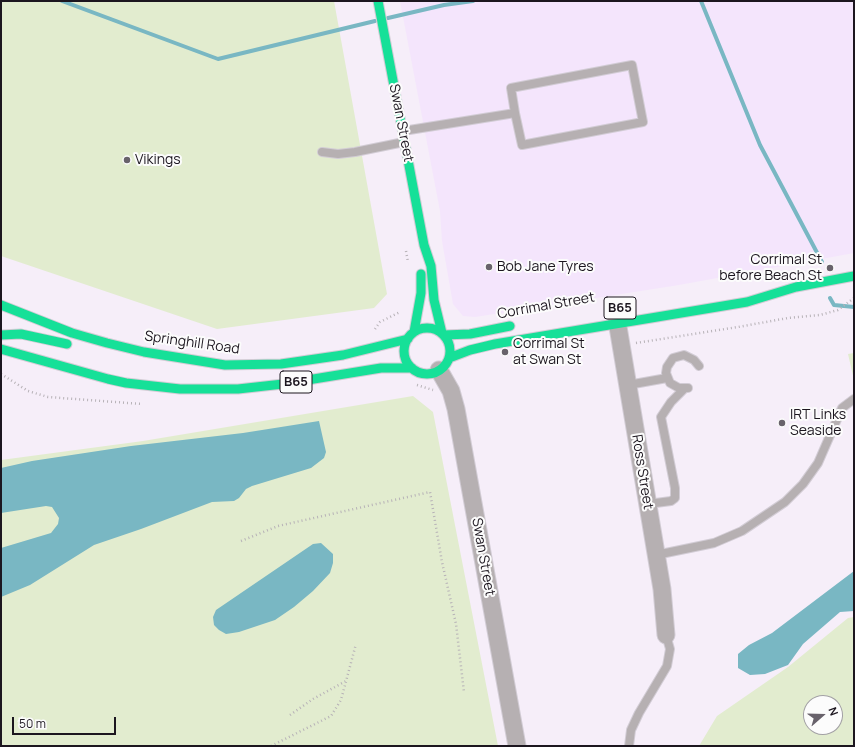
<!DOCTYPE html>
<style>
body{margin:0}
#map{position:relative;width:855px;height:747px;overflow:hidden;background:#f6eef9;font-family:Manrope,sans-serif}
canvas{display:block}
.frame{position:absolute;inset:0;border:2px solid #1c161f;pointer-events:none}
.north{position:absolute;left:803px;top:695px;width:40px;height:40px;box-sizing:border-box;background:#fcfcfc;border:1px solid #a2a0a4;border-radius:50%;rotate:70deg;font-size:11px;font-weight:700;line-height:16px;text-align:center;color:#1c161f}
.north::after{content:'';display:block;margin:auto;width:14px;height:18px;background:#68626b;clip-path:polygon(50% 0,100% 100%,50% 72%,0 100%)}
.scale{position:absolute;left:12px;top:717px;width:104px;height:18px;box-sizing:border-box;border:2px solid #1c161f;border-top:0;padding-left:5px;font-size:12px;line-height:14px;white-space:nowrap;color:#1c161f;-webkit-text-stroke:3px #fcfcfc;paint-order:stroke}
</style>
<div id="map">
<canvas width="855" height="747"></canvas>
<div class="frame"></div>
<div class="north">N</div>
<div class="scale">50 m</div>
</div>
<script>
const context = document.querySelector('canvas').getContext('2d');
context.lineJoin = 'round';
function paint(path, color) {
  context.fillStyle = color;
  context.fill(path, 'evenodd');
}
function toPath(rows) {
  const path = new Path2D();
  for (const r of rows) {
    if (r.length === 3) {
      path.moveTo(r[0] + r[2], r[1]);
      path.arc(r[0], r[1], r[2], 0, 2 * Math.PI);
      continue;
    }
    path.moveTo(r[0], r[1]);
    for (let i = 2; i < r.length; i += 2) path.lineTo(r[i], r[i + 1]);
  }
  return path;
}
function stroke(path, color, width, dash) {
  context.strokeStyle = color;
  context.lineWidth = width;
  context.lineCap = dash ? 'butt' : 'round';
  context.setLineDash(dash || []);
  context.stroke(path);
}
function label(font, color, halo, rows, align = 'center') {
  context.font = font + ' Manrope,sans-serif';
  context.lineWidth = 4;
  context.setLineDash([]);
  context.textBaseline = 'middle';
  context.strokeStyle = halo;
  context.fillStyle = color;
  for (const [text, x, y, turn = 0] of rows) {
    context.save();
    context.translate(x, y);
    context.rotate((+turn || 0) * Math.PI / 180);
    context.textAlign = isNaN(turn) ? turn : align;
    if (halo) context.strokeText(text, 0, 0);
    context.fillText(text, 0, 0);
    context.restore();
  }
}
paint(toPath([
 [400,1,854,1,854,253,679,285,475,317,463,316,453,304,442,241,440,211]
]), '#f4e5fc');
paint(toPath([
 [1,1,334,1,387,294,374,308,217,329,1,256],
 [854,353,854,380,848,354],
 [413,396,433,412,498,746,1,746,1,460,143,441],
 [854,617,854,746,699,746,717,716,788,667,848,618],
 [811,703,835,703,835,727,811,727]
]), '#e2eccf');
paint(toPath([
 [319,421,326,452,324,458,311,468,252,486,246,489,239,498,234,501,212,502,141,529,94,545,30,585,1,597,1,548,51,533,58,524,59,518,52,507,46,506,1,513,1,468,32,461,131,446,243,433],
 [321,543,333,554,333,563,330,573,313,591,294,607,275,620,239,632,226,634,219,630,214,625,213,617,216,610,313,544],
 [854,571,854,611,840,612,803,644,788,665,765,674,750,675,738,668,738,654,749,645,772,633]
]), '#79b7c3');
stroke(toPath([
 [62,1,218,59,375,21],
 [701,1,760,145,822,262],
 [388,18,444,5,473,1],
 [830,298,834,305,854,307]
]), '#79b7c3', 4);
const lane = toPath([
 [403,131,515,113,511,88,632,65,643,122,522,145,515,113],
 [322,152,338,154,355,152,404,142],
 [628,385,667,378],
 [688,388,679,388,670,383,666,373,667,367,673,358,684,355,694,360,699,366],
 [648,504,671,501,675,498,675,488,661,417,671,402,684,389],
 [656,555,714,543,742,531,785,502,803,484,818,463,842,408,854,399],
 [629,746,631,730,639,713,667,666,670,649,666,635]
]);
const street = toPath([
 [615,309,662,589,666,635],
 [439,370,451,391,456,409,517,746]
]);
const fast = toPath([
 [378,1,424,245,431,266,434,300,442,333],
 [1,305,72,333,107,343,144,352,225,365,281,364,343,355,408,339],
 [427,351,23],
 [414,332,421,293,421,274],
 [1,335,21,334,67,344],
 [444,335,470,334,510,326],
 [1,349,108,379,126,383,180,389,238,389,283,384,381,368,412,368],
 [449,358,470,350,495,344,747,302,796,287,854,276]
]);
stroke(lane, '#d2ccd5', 10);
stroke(street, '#d2ccd5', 19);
stroke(fast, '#d2ccd5', 11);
stroke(toPath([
 [406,251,408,262],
 [375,329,380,322,400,312],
 [636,343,738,327,788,318,820,315,838,310,854,298],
 [1,374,28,391,48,397,142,404],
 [417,385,433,390],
 [241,541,278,526,430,492,442,562,456,624,464,692],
 [290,715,313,699,346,681],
 [271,746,331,716,341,700,356,644]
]), '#b7b2b7', 2.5, [1, 3]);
stroke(lane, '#b6b0b2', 8);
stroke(street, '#b6b0b2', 17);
stroke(fast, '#16e098', 9);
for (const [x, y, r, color] of [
 [127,160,4,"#68626b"],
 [489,267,4,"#68626b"],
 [830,268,4,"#68626b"],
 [505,352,4,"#68626b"],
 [782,423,4,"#68626b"]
]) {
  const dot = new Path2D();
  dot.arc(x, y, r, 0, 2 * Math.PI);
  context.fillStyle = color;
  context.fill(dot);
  stroke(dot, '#fcfcfc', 1.5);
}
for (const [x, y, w] of [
 [620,308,32],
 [296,382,32]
]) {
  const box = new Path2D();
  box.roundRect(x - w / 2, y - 11, w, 22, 3);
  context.fillStyle = '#fcfcfc';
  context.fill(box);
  stroke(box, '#1c161f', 1);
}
label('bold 13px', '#1c161f', null, [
 ["B65",620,308],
 ["B65",296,382]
]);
label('14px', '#1c161f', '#fcfcfc', [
 ["Swan Street",401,123,79],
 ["Corrimal Street",546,306,-10],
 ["Springhill Road",192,343,8],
 ["Ross Street",642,472,81],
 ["Swan Street",483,557,80]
]);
label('14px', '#1c161f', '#fcfcfc', [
 ["Vikings",135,160],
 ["Corrimal St",822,260,"right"],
 ["before Beach St",822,276,"right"],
 ["Bob Jane Tyres",497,267],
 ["Corrimal St",513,344],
 ["at Swan St",513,360],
 ["IRT Links",790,415],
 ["Seaside",790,431]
], 'left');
</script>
